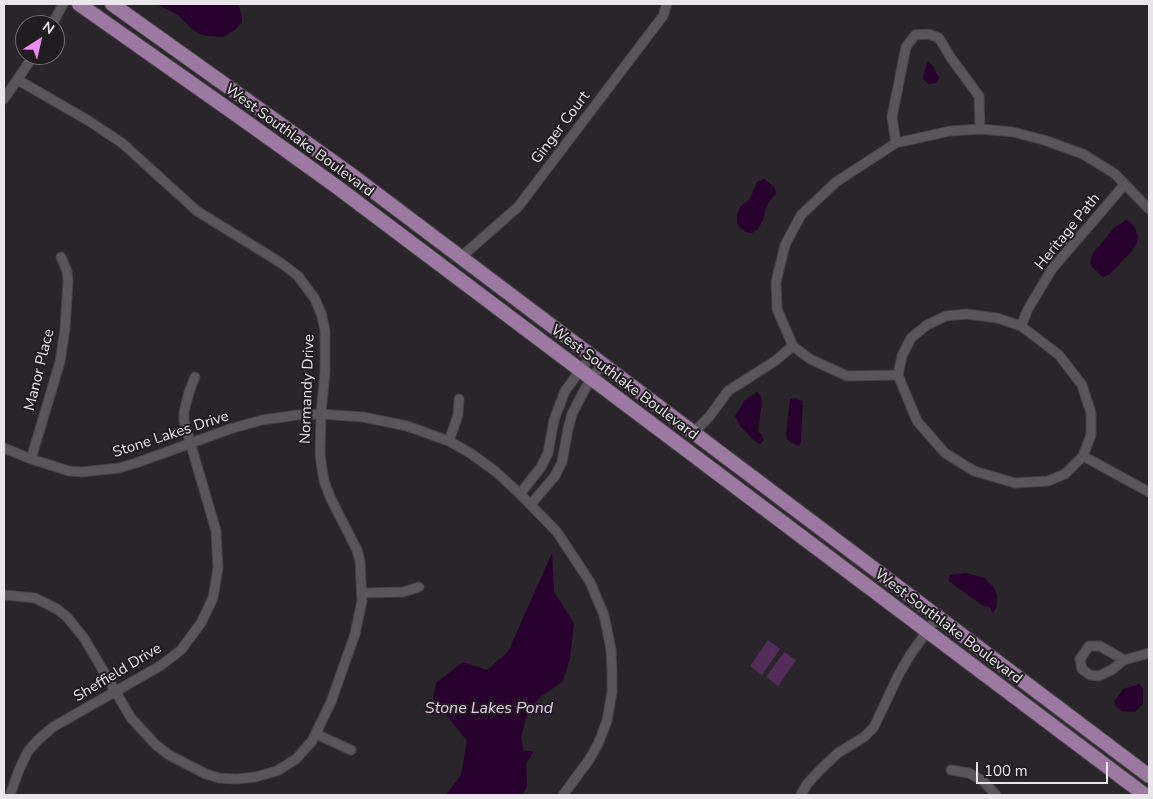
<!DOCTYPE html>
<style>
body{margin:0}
#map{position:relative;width:1153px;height:799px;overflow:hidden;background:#29252a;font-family:"Nunito Sans",sans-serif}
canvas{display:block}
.frame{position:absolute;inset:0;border:5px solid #e8e6e8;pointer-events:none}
.north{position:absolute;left:15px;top:15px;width:50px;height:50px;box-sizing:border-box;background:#201c20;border:1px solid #706d70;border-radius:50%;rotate:35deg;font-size:14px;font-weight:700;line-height:20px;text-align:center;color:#e8e6e8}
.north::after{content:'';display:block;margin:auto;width:18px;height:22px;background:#ec8cfa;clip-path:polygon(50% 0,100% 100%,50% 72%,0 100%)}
.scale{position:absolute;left:976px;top:762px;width:132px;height:22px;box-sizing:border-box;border:2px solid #e8e6e8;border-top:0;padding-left:6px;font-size:15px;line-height:18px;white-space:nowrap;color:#e8e6e8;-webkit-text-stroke:4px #201c20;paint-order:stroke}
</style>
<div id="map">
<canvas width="1153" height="799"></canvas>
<div class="frame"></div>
<div class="north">N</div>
<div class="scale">100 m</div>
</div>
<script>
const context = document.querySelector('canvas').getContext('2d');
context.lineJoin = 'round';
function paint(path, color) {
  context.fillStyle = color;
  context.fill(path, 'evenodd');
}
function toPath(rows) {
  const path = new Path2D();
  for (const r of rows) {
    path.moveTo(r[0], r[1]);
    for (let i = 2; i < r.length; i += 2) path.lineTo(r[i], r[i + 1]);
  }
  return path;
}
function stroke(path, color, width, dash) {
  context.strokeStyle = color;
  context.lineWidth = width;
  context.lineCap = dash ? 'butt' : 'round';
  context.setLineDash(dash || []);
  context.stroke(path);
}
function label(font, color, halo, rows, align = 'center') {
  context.font = font + ' "Nunito Sans",sans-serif';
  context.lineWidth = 4;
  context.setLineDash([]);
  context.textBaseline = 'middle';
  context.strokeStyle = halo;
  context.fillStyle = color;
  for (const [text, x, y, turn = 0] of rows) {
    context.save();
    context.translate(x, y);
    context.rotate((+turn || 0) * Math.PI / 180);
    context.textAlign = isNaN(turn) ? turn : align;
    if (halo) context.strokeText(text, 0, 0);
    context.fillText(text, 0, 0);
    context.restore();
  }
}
paint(toPath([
 [768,640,780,649,762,675,750,666],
 [784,652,796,660,778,686,766,677]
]), '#512d57');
paint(toPath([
 [156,4,238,4,242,16,242,22,236,29,223,37,208,36,199,34,190,27,178,15],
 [928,61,933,66,939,78,936,83,929,84,924,80,923,77],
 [764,179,775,188,776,194,769,201,765,211,763,220,758,229,752,233,746,232,740,228,737,223,737,214,740,207,750,199,757,182],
 [1126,220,1130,222,1135,228,1138,237,1137,243,1132,251,1110,274,1103,277,1092,267,1090,263,1093,253,1115,227],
 [757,392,761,396,762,402,758,431,762,435,763,441,760,444,757,443,740,426,735,416,745,400],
 [794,398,803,401,801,441,799,446,790,442,787,439,786,434,790,399],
 [552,553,554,592,574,623,570,658,563,681,538,699,528,711,521,737,523,750,534,752,526,763,527,786,522,795,446,795,461,775,467,741,433,698,436,683,463,662,487,670,508,652],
 [966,573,985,578,994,588,997,595,997,602,996,608,993,613,990,607,982,605,949,581,950,575],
 [1139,684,1143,689,1143,704,1135,712,1122,711,1115,705,1114,700,1117,698,1123,689]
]), '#28002e');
const minor = toPath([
 [52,25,63,4],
 [4,99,34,55],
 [896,143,892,117,906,47,915,35,928,34,939,38,951,58,979,96,980,129],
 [461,257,518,207,663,16,667,4],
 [967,314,997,318,1021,326,1059,355,1082,385,1091,413,1091,435,1083,456,1065,474,1048,481,1015,483,974,471,945,453,917,421,898,375,902,356,911,338,927,325,946,316,967,314],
 [1021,326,1028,309,1052,269,1125,184],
 [898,375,847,376,810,359,793,346,777,309,776,282,785,245,801,215,836,182,896,143,950,131,980,129,1013,132,1044,140,1083,154,1115,174,1149,209],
 [694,432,709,417,728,391,775,361,793,346],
 [449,441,458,415,459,399],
 [4,448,31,459,69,471,82,472,119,468,136,463,230,429,262,420,298,415,321,414,363,417,407,426,449,441,470,453,495,471,520,494,557,532,590,582,604,615,611,649,612,673,612,692,607,721,598,744,589,760,563,795],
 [1083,456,1149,492],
 [31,459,60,362,65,329,68,281,67,271,61,257],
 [520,494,541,467,548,453,554,420,565,391,591,356],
 [531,504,555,476,562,462,568,429,572,414,586,387,602,364],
 [362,593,403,592,419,587],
 [4,595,35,598,57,609,67,617,84,638,131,718,157,746,169,755,206,774,219,778,237,779,255,777,277,771,296,759,312,741,331,702,355,634,362,601,360,561,357,550,331,499,324,481,320,455,321,414,325,372,325,331,322,316,315,299,298,276,281,263,197,211,122,143,89,121,18,80],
 [1124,660,1100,646,1089,646,1080,659,1082,669,1090,675,1099,676,1113,669,1124,660,1149,653],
 [316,734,351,750],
 [951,770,969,773,983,781,996,795],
 [10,795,19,770,28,751,39,739,53,727,160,666,181,650,201,623,213,598,218,568,216,531,184,421,184,412,189,392,195,377],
 [801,795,807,784,820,770,838,753,864,737,874,727,898,676,910,655,938,616]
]);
const primary = toPath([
 [79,4,248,123,337,187,1145,795],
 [112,4,353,176,1149,776]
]);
stroke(minor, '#454245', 11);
stroke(primary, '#454245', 16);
stroke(minor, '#59555a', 9);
stroke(primary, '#9c79a1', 14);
label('15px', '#e8e6e8', '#201c20', [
 ["Ginger Court",561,128,-53],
 ["West Southlake Boulevard",299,141,36],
 ["Heritage Path",1068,232,-51],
 ["Manor Place",40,370,-76],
 ["West Southlake Boulevard",624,383,37],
 ["Normandy Drive",308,389,-88],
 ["Stone Lakes Drive",171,435,-18],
 ["West Southlake Boulevard",948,627,37],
 ["Sheffield Drive",118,673,-31]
]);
label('italic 16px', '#efcdf3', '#201c20', [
 ["Stone Lakes Pond",489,709]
]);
</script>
